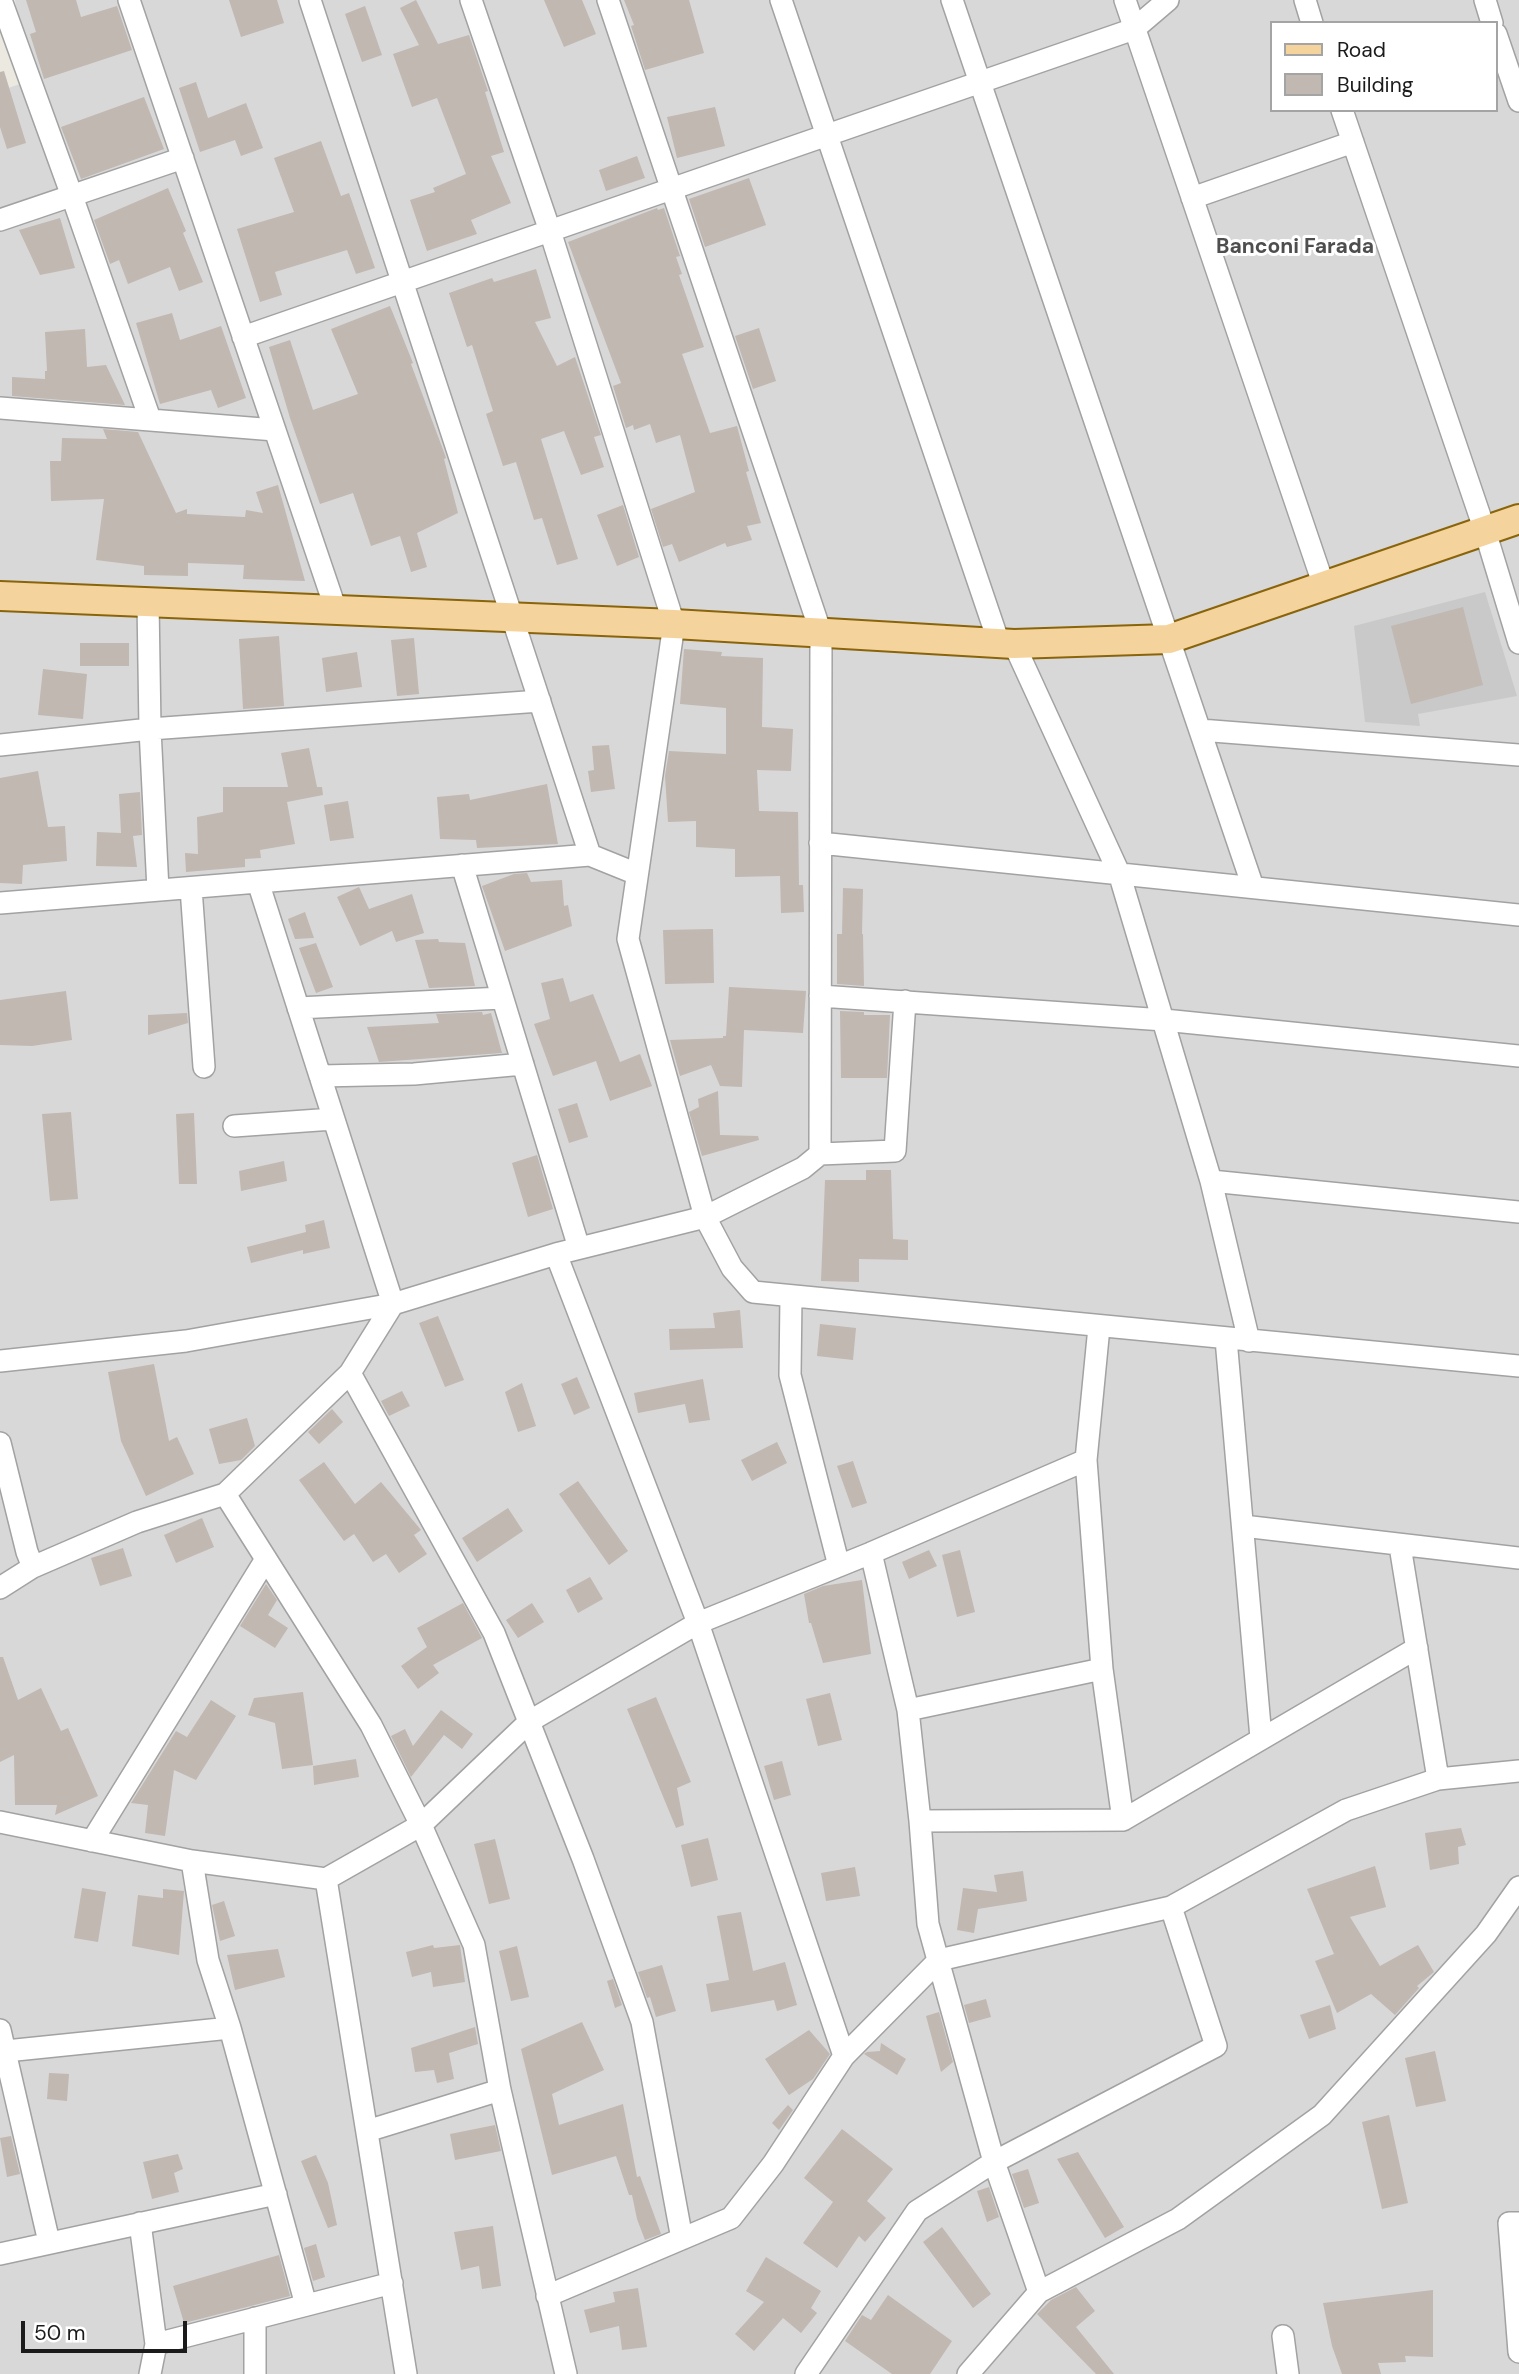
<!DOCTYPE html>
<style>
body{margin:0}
#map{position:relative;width:1519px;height:2374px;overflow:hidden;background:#ece9e1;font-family:"DM Sans",sans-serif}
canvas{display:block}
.legend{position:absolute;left:1270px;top:21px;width:228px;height:91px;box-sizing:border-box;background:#fff;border:2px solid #a4a4a4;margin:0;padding:9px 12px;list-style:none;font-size:21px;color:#1b1b1b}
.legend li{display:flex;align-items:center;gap:14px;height:35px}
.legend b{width:35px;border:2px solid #a4a4a4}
.scale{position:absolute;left:21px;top:2321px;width:166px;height:32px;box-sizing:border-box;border:4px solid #1b1b1b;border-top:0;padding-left:9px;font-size:21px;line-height:24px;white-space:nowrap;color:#1b1b1b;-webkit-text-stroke:5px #fff;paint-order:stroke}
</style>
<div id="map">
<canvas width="1519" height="2374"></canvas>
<ul class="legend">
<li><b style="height:9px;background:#f5d39d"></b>Road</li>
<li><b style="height:19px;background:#c0b8b1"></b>Building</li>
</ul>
<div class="scale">50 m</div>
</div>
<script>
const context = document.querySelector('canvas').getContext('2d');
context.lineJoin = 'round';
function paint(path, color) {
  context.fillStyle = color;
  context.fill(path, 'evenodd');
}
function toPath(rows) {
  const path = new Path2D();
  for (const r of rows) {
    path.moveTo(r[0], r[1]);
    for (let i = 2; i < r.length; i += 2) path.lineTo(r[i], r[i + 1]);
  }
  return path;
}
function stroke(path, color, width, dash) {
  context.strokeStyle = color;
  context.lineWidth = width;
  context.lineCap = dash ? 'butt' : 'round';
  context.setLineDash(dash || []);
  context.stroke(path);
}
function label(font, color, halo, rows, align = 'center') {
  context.font = font + ' "DM Sans",sans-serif';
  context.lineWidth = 6;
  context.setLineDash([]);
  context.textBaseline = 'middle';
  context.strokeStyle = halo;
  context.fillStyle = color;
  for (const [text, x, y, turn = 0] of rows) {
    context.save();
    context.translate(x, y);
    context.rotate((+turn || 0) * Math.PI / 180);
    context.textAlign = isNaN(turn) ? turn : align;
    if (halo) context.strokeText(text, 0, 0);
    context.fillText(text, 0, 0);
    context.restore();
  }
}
paint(toPath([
 [15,0,1519,0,1519,2374,0,2374,0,91,28,81],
 [1272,23,1496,23,1496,110,1272,110]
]), '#d9d8d8');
paint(toPath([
 [1485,592,1517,696,1418,714,1420,726,1365,722,1354,626]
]), '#c9c9c9');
paint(toPath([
 [26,0,76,0,81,17,117,6,132,50,44,79,30,34,36,32],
 [229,0,277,0,284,23,241,37],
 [416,0,438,44,469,35,488,91,485,92,504,152,491,156,511,203,471,220,477,234,427,251,410,200,435,192,433,188,466,174,437,98,412,107,393,54,419,45,400,8],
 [544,0,582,0,596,34,564,47],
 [624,0,689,0,704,53,645,70,631,26,634,25],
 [365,6,382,55,362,62,345,14],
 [4,71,26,143,7,149,0,127,0,72],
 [196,82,208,118,246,103,263,148,241,156,235,140,200,152,179,88],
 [144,97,164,149,81,179,61,127],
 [715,107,725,146,677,158,667,117],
 [321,141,341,196,349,193,375,268,356,274,347,250,275,272,282,295,260,302,237,229,294,212,274,158],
 [637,156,645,178,606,191,599,170],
 [749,178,766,225,705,247,689,199],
 [168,188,186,231,183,233,203,282,179,291,170,267,128,284,119,260,110,264,94,220],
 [657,208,658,210,664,208,680,256,676,257,682,274,679,275,704,347,682,354,710,433,737,426,749,471,746,472,761,523,747,526,752,540,727,547,725,543,679,562,672,544,663,547,651,509,695,492,680,435,656,443,650,424,634,430,633,425,626,428,613,386,621,383,568,242],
 [60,218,75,268,40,275,19,230],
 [536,269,551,318,535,322,557,366,575,357,601,435,594,437,604,467,581,475,564,431,541,439,578,559,557,565,542,518,534,520,516,462,503,466,486,414,493,411,472,345,467,347,449,293,492,278,494,282],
 [390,306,413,363,411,364,445,455,446,458,444,459,458,513,417,533,427,567,411,572,400,536,371,546,353,493,320,504,290,418,269,347,290,340,313,410,358,394,331,329],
 [172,313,180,340,221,326,246,398,218,408,211,390,160,404,136,323],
 [759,328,776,381,753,389,735,336],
 [85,329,87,367,106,365,125,405,12,396,12,377,45,379,45,371,47,371,45,332],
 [103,429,138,432,176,513,187,509,187,514,245,517,246,510,263,513,256,492,278,485,305,581,243,579,244,565,188,563,188,576,144,575,144,566,96,560,104,499,51,501,50,461,61,461,62,438,107,439],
 [623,505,639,557,617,566,597,515],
 [1463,607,1483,685,1411,704,1391,626],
 [279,636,284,706,243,709,239,639],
 [414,638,419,694,397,696,391,640],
 [80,643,129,643,129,666,80,666],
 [684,649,722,652,721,656,763,658,762,727,793,729,791,771,757,770,759,811,798,812,799,885,803,885,804,912,781,913,780,876,735,877,735,849,696,847,696,821,668,822,665,776,669,751,726,754,726,708,680,704],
 [357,652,362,687,326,692,322,658],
 [43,669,87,674,83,719,38,715],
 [609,745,615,789,591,792,588,771,594,770,592,746],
 [309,748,317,787,322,787,323,795,287,802,295,844,260,850,261,858,245,859,245,867,186,872,185,853,198,854,197,817,223,812,223,787,288,787,281,753],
 [38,771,48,827,65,826,67,861,23,865,22,884,0,883,0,778],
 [547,784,558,844,477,848,476,840,440,839,437,797,469,794,470,800],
 [140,792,142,835,133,836,137,867,96,866,97,832,121,833,119,794],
 [348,801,354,838,330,841,324,805],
 [527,873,531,882,562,880,564,906,568,905,572,926,505,951,482,886,514,874],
 [359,887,369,909,412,894,424,933,396,942,392,931,360,946,337,897],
 [843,888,863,889,862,934,863,934,864,986,837,984,837,934,842,934],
 [305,912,314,938,295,939,288,919],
 [713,929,714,983,665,984,663,930],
 [438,939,439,942,465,943,475,986,429,988,415,940],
 [316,943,333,987,316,993,299,948],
 [563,978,570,1002,593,994,620,1062,640,1054,652,1086,610,1101,596,1061,553,1076,534,1024,550,1019,541,983],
 [729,987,806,991,803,1033,744,1030,742,1087,720,1086,711,1065,680,1076,670,1040,723,1038,723,1036,726,1036],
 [66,991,72,1040,32,1046,0,1045,0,1000],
 [840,1011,864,1012,864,1015,890,1015,887,1078,841,1078],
 [482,1012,483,1015,491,1013,502,1053,379,1062,367,1027,439,1023,436,1014],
 [187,1013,188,1023,148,1035,148,1015],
 [718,1091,720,1135,758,1136,759,1140,702,1156,689,1112,699,1107,698,1099],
 [577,1103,588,1137,569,1143,558,1109],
 [71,1112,78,1199,50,1201,42,1114],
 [194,1113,197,1184,179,1184,176,1114],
 [537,1155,553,1209,528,1217,512,1163],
 [284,1161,287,1181,241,1191,239,1171],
 [866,1170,891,1170,893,1239,908,1240,908,1260,859,1259,859,1282,821,1281,825,1180,866,1180],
 [324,1220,330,1248,303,1254,303,1250,251,1263,247,1247,306,1232,305,1225],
 [740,1310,743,1348,670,1350,669,1329,715,1328,713,1313],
 [438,1316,464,1380,445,1387,419,1323],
 [820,1324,856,1328,853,1360,817,1356],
 [154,1364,169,1441,177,1437,194,1474,146,1496,121,1441,108,1372],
 [577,1377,590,1408,574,1415,561,1384],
 [703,1379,710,1420,689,1423,685,1404,638,1413,634,1393],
 [522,1383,536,1426,518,1432,505,1392],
 [402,1391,410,1406,389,1416,381,1401],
 [332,1409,343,1422,319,1444,308,1432],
 [247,1418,255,1446,241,1460,219,1464,209,1429],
 [777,1442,787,1463,752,1481,741,1460],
 [853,1461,867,1503,852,1508,837,1466],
 [324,1462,355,1504,381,1482,421,1530,414,1535,427,1554,399,1573,386,1554,373,1562,354,1534,344,1541,299,1480],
 [578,1481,628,1551,609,1565,559,1494],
 [508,1508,523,1531,477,1562,462,1538],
 [202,1518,214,1547,176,1563,164,1535],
 [123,1548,132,1576,100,1586,91,1558],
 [929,1550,937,1566,909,1579,902,1562],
 [960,1550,975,1612,957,1617,942,1555],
 [590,1577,603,1599,578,1613,566,1590],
 [862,1580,871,1654,823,1663,811,1623,809,1623,804,1594,823,1586],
 [266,1584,277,1600,268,1615,288,1628,275,1648,240,1626],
 [463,1603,482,1638,433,1665,439,1673,418,1689,401,1666,427,1647,417,1628],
 [532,1603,544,1622,518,1638,506,1620],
 [0,1657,3,1657,18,1700,41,1688,61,1731,68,1728,98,1796,55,1815,57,1805,15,1805,14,1755,0,1762],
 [303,1692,313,1765,282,1769,275,1723,248,1715,254,1698],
 [830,1693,842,1740,818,1746,806,1699],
 [656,1697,691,1782,677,1788,684,1825,676,1828,627,1709],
 [211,1700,236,1716,196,1780,174,1770,165,1836,145,1833,148,1805,131,1803,176,1731,187,1737],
 [441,1710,473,1734,462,1749,444,1735,411,1777,391,1736,405,1729,413,1746],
 [356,1759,359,1777,314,1785,313,1766],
 [782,1761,791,1795,774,1800,764,1766],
 [1461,1828,1466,1845,1458,1847,1459,1864,1430,1870,1425,1833],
 [708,1838,718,1880,691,1887,681,1845],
 [495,1839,510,1899,489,1904,474,1844],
 [1375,1866,1386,1907,1350,1917,1380,1966,1418,1945,1434,1972,1417,1986,1419,1988,1395,2015,1371,1994,1337,2013,1315,1961,1334,1954,1307,1889],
 [855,1867,860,1896,826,1901,821,1873],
 [1023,1871,1027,1901,978,1909,974,1933,957,1930,963,1888,997,1892,994,1875],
 [82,1888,106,1892,98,1942,74,1938],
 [163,1889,184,1891,179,1955,132,1946,138,1895,163,1898],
 [224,1901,235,1936,220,1941,212,1905],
 [741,1912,753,1971,785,1962,797,2005,777,2011,774,2000,711,2012,706,1984,729,1980,717,1916],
 [433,1945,434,1948,460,1945,465,1982,433,1987,431,1972,412,1977,406,1952],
 [517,1946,529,1997,511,2001,499,1951],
 [278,1949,285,1977,235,1990,227,1955],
 [662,1965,676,2011,656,2017,650,1997,647,1998,638,1972],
 [613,1979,622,2005,615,2008,607,1981],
 [986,1999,991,2017,969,2023,964,2005],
 [1330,2005,1336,2029,1309,2039,1300,2015],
 [939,2012,953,2062,941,2072,926,2016],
 [582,2022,604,2070,552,2094,559,2125,623,2104,637,2177,640,2176,661,2234,645,2240,637,2219,632,2195,629,2195,616,2156,552,2175,521,2049],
 [475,2027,478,2044,449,2053,454,2079,437,2083,434,2070,415,2072,411,2048],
 [809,2030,830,2054,813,2079,789,2095,765,2059],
 [881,2043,906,2059,897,2075,864,2054,867,2052,880,2051],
 [1435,2051,1446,2101,1416,2107,1405,2058],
 [49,2073,69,2074,67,2101,47,2099],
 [788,2105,793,2110,779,2130,772,2123],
 [1389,2115,1408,2203,1382,2209,1362,2122],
 [495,2125,501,2151,455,2160,450,2134],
 [842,2129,893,2169,867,2201,886,2218,865,2242,859,2236,837,2268,803,2243,833,2202,804,2178],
 [11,2136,20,2174,7,2177,0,2138],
 [1078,2152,1124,2227,1105,2238,1057,2159],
 [178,2154,183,2169,174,2173,179,2192,152,2199,143,2162],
 [316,2155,328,2183,337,2225,328,2228,301,2161],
 [1028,2169,1039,2203,1024,2208,1012,2174],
 [989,2187,999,2217,987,2222,977,2191],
 [493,2226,501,2286,482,2289,479,2266,461,2270,454,2232],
 [942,2227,991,2294,973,2308,923,2242],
 [316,2244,325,2277,313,2281,304,2248],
 [279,2255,290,2296,184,2323,173,2286],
 [766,2257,821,2291,811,2308,817,2313,801,2333,783,2318,754,2351,735,2334,764,2302,746,2291],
 [1076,2287,1095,2311,1076,2327,1114,2374,1096,2374,1037,2314,1051,2300],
 [638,2288,647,2347,622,2350,619,2326,590,2333,584,2310,615,2302,613,2292],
 [1433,2290,1433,2357,1405,2356,1406,2362,1378,2363,1381,2374,1342,2374,1332,2346,1323,2303],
 [888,2295,952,2341,930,2374,892,2374,845,2341,862,2315,871,2320]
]), '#c0b8b1');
const minor = toPath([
 [1,0,72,196,150,419],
 [129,0,336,610],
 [310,0,590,855],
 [471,0,550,231,674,624,628,939,705,1217,732,1268,753,1292,1519,1366],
 [608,0,821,633,820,1154],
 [781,0,999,643],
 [952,0,1253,887],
 [1125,0,1324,586],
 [1305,0,1312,23],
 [1485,0,1492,23],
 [1496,34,1519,101],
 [1342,110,1485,531,1519,643],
 [1192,198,1353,142],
 [0,220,183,158],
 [243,337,1134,29,1168,0],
 [0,408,275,430],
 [148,602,150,729,158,890],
 [1014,644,1119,873,1211,1181,1249,1341],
 [1200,730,1519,755],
 [0,745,150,729,540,701],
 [820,843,1519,915],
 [462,865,579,1248],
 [191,888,204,1067],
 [0,903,590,855,637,874],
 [820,996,1164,1020,1519,1056],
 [298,1008,502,998],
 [320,1076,414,1074,523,1064],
 [234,1126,333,1119],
 [1211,1181,1519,1212],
 [556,1254,698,1623,844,2056],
 [791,1296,790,1375,839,1566],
 [1226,1339,1261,1738],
 [0,1361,186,1341,393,1304,556,1254,705,1217,803,1168,820,1154,895,1151,905,1001],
 [350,1373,494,1633,583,1859,642,2022,682,2239],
 [0,1443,27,1552,33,1567],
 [1086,1460,1099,1327],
 [225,1494,371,1725,421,1825,474,1945,500,2090,566,2374],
 [1243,1526,1519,1558],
 [1400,1546,1438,1779],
 [871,1553,908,1710,920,1821,928,1924,994,2162,1039,2292],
 [0,1588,33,1567,137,1522,225,1494,350,1373,393,1304,258,882],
 [908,1710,1102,1669],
 [920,1821,1123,1820,1417,1648],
 [0,1822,192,1861,326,1879,421,1825,530,1721,698,1623,871,1553,1086,1460,1102,1669,1123,1820],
 [92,1841,266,1559],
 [192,1861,208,1960,230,2028,306,2305],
 [326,1879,406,2374],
 [0,2030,49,2242],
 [6,2051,230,2028],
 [367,2131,500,2090],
 [140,2223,156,2344,150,2374],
 [1519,2223,1509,2223,1519,2352],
 [0,2254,276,2194],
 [547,2296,731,2218,773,2164,844,2056,939,1960,1171,1907,1346,1810,1438,1779,1519,1771],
 [255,2318,255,2374],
 [1283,2336,1288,2374],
 [156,2344,392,2283],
 [806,2374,917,2211,994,2162,1216,2046,1171,1907],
 [968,2374,1039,2292,1178,2219,1322,2115,1486,1934,1519,1887]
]);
const major = toPath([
 [0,596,674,624,1014,644,1169,639,1519,519]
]);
stroke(minor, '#a2a2a2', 24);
stroke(major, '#89640a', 32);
stroke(minor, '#fff', 21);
stroke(major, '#f5d39d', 28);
label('bold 21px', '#4e4e4e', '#fff', [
 ["Banconi Farada",1295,247]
]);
</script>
